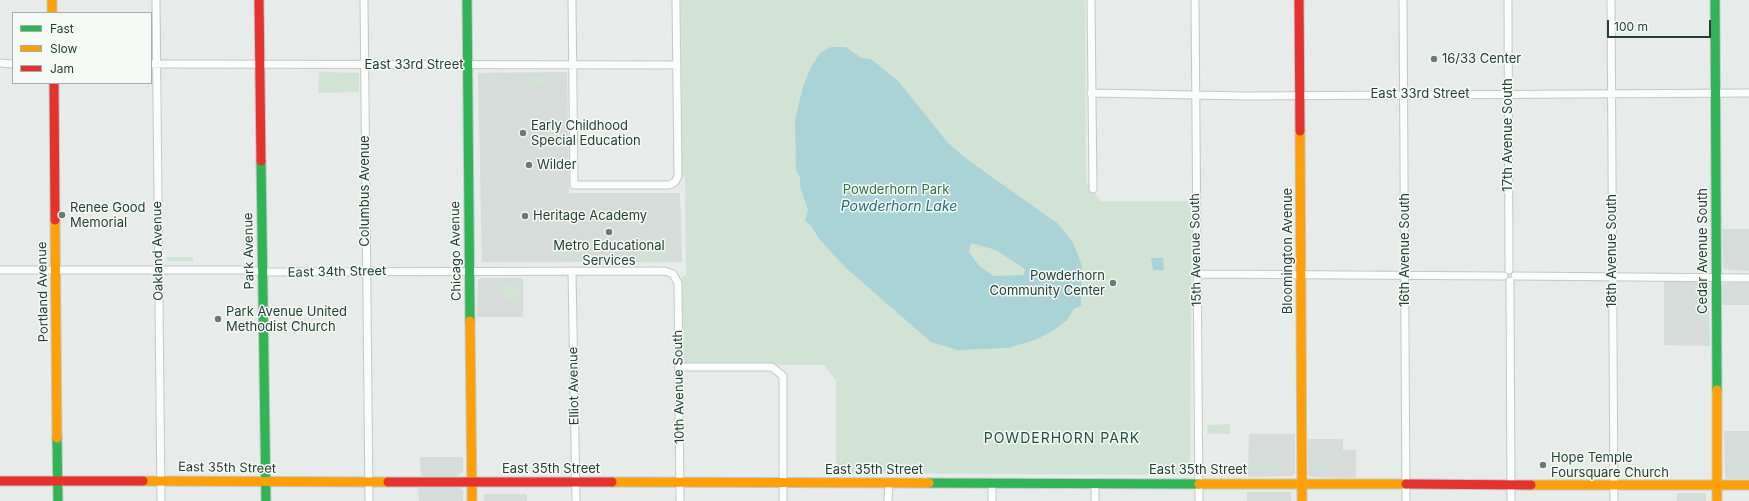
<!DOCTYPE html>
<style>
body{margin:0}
#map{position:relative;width:1749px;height:501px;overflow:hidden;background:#e7ebe9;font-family:Inter,sans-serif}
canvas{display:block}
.legend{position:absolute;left:12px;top:12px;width:140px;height:72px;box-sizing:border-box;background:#f5faf7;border:1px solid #a1afaa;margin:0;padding:5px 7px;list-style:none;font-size:12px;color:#243f36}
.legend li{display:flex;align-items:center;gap:8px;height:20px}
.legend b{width:20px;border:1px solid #a1afaa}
.scale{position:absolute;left:1607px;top:20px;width:104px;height:18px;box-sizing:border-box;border:2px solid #243f36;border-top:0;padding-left:5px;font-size:12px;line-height:14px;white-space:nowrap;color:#243f36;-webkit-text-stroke:3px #f5faf7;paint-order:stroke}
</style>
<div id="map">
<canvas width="1749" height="501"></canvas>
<ul class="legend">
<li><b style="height:5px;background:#30b455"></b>Fast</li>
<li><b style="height:5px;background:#ff9f0a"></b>Slow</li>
<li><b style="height:5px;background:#e5322d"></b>Jam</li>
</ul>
<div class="scale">100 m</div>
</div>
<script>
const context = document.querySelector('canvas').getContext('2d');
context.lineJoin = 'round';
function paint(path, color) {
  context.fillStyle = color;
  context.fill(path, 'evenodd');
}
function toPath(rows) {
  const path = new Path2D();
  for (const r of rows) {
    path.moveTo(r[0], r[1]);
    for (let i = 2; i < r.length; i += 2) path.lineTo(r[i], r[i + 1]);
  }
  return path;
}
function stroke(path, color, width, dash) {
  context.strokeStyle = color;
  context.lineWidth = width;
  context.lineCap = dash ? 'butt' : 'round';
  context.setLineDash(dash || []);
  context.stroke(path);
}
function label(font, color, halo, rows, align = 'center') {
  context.font = font + ' Inter,sans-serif';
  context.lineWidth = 3;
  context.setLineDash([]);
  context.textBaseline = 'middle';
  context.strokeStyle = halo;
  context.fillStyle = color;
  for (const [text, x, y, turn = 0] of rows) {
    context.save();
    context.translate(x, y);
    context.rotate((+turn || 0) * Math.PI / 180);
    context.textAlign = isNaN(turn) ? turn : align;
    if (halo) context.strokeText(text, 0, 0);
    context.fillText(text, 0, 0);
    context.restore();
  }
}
paint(toPath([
 [567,72,569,193,680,193,682,262,482,262,478,73],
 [1722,229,1749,229,1749,271,1723,269],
 [481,278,523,278,523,317,477,317,478,280],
 [1664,280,1706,281,1708,283,1710,346,1664,345],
 [1749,282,1749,305,1721,305,1722,285,1725,283],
 [1724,431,1749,431,1749,479,1727,479,1725,477],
 [1249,434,1295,434,1295,474,1292,476,1248,477],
 [1308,439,1343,439,1343,450,1356,450,1356,478,1310,477,1308,473],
 [420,457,463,457,463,471,458,476,421,476],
 [418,487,459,487,463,491,463,501,419,501],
 [1247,492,1291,492,1291,501,1247,501],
 [1677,493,1706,493,1706,501,1677,501],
 [484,494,527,494,527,501,484,501]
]), '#d5dcd9');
paint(toPath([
 [681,0,1085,0,1086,182,1101,201,1192,201,1190,475,838,473,836,473,836,380,824,365,687,365,683,363,682,276,686,276,685,177,682,176],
 [319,72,359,73,359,92,318,93],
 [528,77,545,77,545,85,528,86],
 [654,236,666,236,666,261,638,261,638,256],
 [559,241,573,241,573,257,559,257],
 [167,257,193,257,193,261,167,261],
 [503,284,518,284,519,299,503,299],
 [1230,424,1230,434,1207,434,1207,425]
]), '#d1e3d5');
paint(toPath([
 [831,47,846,47,861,58,871,59,899,82,948,143,968,160,1057,223,1073,242,1082,266,1081,306,1074,309,1067,320,1054,330,1035,340,1008,348,957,350,931,342,846,268,820,240,812,227,805,221,808,210,800,186,800,177,796,170,795,120,803,87,811,67,820,53],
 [971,243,996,250,1025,269,1024,275,994,276,979,266,969,252],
 [1151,258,1163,258,1164,270,1153,270]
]), '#aad3d8');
const street = toPath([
 [156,0,161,501],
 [364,0,369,501],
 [572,0,574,185,669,185,675,182,678,176,676,0],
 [1091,0,1093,189],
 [1195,0,1199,501],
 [1403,0,1406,501],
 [1508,0,1509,270],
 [1611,0,1614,501],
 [0,63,13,64],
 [151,64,677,65],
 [1091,93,1246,96,1749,93],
 [0,270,251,270,262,272,665,271,673,274,678,283,680,501],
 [572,271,576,501],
 [1196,274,1504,276],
 [1515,276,1749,278],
 [1510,281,1511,501],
 [679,367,772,367,783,376,783,501],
 [1095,484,1095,501],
 [888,501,889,483],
 [992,501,992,484]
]);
const fast = toPath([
 [467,0,470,321],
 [1715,0,1717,390],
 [261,161,266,501],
 [57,438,58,501],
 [929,483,1199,484]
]);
const slow = toPath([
 [52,0,52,13],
 [1300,131,1302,501],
 [55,220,57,438],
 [470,321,472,501],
 [1717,390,1717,501],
 [143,481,388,482],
 [612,482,929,483],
 [1199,484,1406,484],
 [1531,485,1749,485]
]);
const jam = toPath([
 [259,0,261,161],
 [1299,0,1300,131],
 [54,83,55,220],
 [0,481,143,481],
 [388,482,612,482],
 [1406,484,1531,485]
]);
stroke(street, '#c4c8c6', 9);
stroke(fast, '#c2c9c6', 11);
stroke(slow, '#c2c9c6', 11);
stroke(jam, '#c2c9c6', 11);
stroke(street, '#fbfcfc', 7);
stroke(fast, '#30b455', 9);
stroke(slow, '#ff9f0a', 9);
stroke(jam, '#e5322d', 9);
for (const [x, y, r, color] of [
 [1434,59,4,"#687b75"],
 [523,133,4,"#687b75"],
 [529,165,4,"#687b75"],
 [62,215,4,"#687b75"],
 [525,216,4,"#687b75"],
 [609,232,4,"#687b75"],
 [1113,283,4,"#687b75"],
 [218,319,4,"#687b75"],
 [1543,465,4,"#687b75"]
]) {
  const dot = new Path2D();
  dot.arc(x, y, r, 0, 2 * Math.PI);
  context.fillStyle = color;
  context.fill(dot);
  stroke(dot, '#f5faf7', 1.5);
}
label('13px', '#243f36', '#f5faf7', [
 ["16/33 Center",1442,59],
 ["Early Childhood",531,126],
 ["Special Education",531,141],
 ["Wilder",537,165],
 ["Renee Good",70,208],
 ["Memorial",70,223],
 ["Heritage Academy",533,216],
 ["Metro Educational",609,246,"center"],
 ["Services",609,261,"center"],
 ["Powderhorn",1105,276,"right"],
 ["Community Center",1105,291,"right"],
 ["Park Avenue United",226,312],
 ["Methodist Church",226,327],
 ["Hope Temple",1551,458],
 ["Foursquare Church",1551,473]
], 'left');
label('13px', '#243f36', '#f5faf7', [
 ["East 33rd Street",414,65],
 ["East 33rd Street",1420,94],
 ["17th Avenue South",1508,135,-90],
 ["Columbus Avenue",365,191,-90],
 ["15th Avenue South",1196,250,-91],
 ["16th Avenue South",1405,250,-90],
 ["Oakland Avenue",158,251,-91],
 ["Park Avenue",249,251,-91],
 ["Chicago Avenue",456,251,-91],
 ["Bloomington Avenue",1288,251,-90],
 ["18th Avenue South",1612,251,-90],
 ["Cedar Avenue South",1703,251,-90],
 ["East 34th Street",337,272,-1],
 ["Portland Avenue",43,292,-91],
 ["Elliot Avenue",574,386,-91],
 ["10th Avenue South",679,387,-91],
 ["East 35th Street",227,468,1],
 ["East 35th Street",551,469],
 ["East 35th Street",874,470],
 ["East 35th Street",1198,470]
]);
label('13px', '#307446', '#f5faf7', [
 ["Powderhorn Park",896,190]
]);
label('italic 14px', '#206f79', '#f5faf7', [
 ["Powderhorn Lake",899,207]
]);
context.letterSpacing = '1px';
label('14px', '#215042', '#f5faf7', [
 ["POWDERHORN PARK",1062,439]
]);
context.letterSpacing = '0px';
</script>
